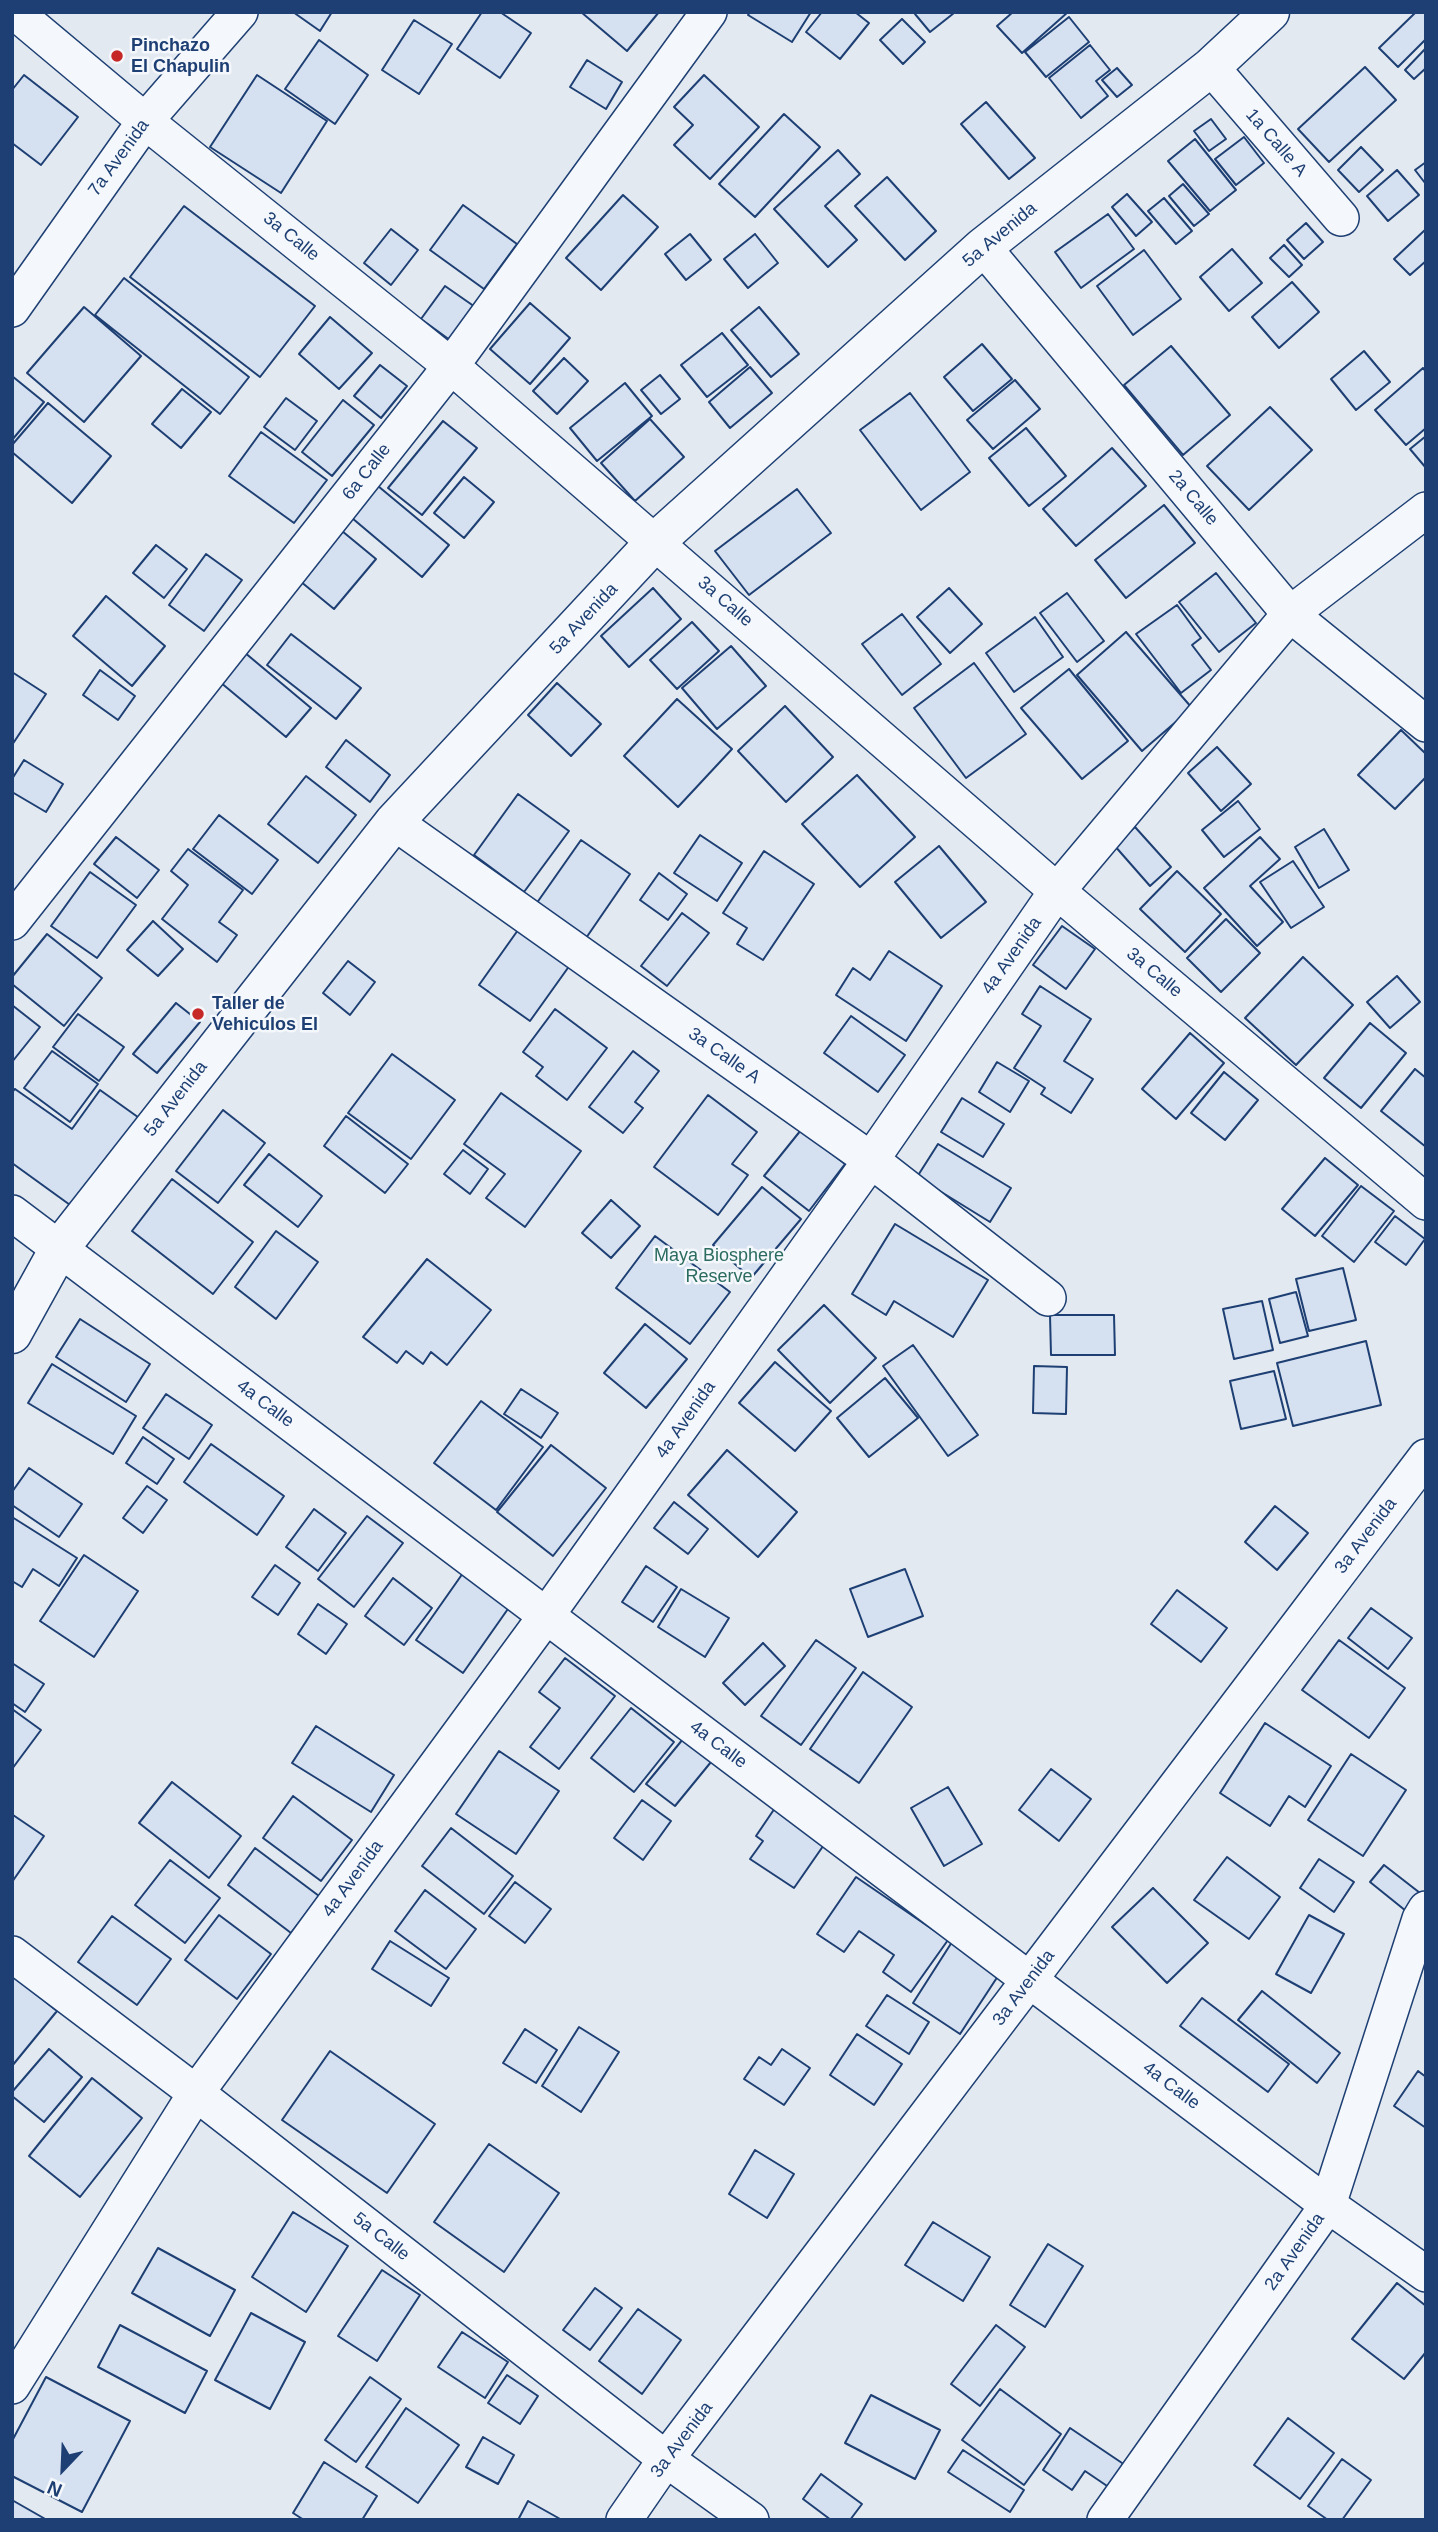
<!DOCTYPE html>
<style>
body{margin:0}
#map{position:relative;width:1438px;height:2532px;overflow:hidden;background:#f4f7fb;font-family:Helvetica,sans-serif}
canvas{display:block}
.frame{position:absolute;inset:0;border:14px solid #1d3f73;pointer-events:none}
.north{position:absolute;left:28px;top:2434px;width:70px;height:70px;-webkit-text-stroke:5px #f4f7fb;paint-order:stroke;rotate:203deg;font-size:19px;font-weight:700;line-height:28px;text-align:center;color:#1d3f73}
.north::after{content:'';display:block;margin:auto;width:24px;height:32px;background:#1d3f73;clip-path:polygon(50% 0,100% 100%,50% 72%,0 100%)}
</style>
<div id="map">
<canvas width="1438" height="2532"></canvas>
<div class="frame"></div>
<div class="north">N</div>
</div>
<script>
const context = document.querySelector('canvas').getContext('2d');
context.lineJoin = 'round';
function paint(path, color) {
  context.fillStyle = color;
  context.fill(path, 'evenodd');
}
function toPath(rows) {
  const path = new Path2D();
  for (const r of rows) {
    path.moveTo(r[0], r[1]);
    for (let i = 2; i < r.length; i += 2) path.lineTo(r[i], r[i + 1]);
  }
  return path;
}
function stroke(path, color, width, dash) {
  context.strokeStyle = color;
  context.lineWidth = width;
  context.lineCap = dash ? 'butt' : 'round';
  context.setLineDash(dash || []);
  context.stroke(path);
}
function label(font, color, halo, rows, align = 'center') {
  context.font = font + ' Helvetica,sans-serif';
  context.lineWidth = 5;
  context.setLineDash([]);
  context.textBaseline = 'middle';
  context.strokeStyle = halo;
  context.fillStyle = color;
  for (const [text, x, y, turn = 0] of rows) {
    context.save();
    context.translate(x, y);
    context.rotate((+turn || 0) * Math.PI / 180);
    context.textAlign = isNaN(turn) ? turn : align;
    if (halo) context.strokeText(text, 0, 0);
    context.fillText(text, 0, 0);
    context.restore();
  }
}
const green = toPath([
 [12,12,1426,12,1426,2520,12,2520,12,12]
]);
paint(green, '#e3e9f0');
stroke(green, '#687fa3', 2);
const building = toPath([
 [293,12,332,12,320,31,293,12],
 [482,12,500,12,531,33,500,78,457,49,482,12],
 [581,12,659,12,627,51,581,12],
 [750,12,811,12,792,42,748,15,750,12],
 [822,12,855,12,869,23,840,59,806,32,822,12],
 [917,12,953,12,954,13,930,32,915,14,917,12],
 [1013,12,1068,12,1022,53,997,26,1013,12],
 [1416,12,1426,12,1426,39,1398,67,1379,48,1416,12],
 [1069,17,1089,42,1046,77,1025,52,1069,17],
 [902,19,925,42,903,64,880,40,902,19],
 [414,20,452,44,419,94,382,70,414,20],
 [319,40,368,75,335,124,285,89,319,40],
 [1090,45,1110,70,1096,81,1108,96,1081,118,1049,78,1090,45],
 [1426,48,1426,68,1414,79,1405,70,1426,48],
 [587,60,622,82,606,109,570,87,587,60],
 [1365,67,1396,100,1329,162,1298,129,1365,67],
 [1117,68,1132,85,1117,97,1102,80,1117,68],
 [24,75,78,117,41,165,12,143,12,90,24,75],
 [257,75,327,121,281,193,210,147,257,75],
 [704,75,759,127,710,179,674,145,693,125,674,107,704,75],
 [986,102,1035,158,1009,179,961,124,986,102],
 [784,114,820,147,755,217,719,184,784,114],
 [1211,119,1226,139,1209,151,1194,131,1211,119],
 [1244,137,1264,163,1236,185,1215,159,1244,137],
 [1195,139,1236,190,1210,211,1168,161,1195,139],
 [1361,147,1383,170,1359,192,1338,170,1361,147],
 [838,150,860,174,825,206,857,240,828,267,774,209,838,150],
 [1426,162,1426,183,1425,183,1415,170,1426,162],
 [1397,170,1419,195,1388,221,1367,196,1397,170],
 [887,177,936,231,905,260,855,206,887,177],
 [1183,184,1209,214,1194,226,1169,196,1183,184],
 [1127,194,1152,222,1136,236,1112,207,1127,194],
 [623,195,658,227,601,290,566,258,623,195],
 [1164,198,1192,231,1176,244,1148,211,1164,198],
 [463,205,517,244,484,289,430,250,463,205],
 [184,206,315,306,260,377,130,277,184,206],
 [1108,214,1134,249,1081,288,1055,252,1108,214],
 [1306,223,1323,242,1304,259,1287,240,1306,223],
 [391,229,418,250,391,285,364,263,391,229],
 [1426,229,1426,261,1410,275,1394,259,1426,229],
 [690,234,711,260,686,280,665,254,690,234],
 [755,234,778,263,748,288,724,259,755,234],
 [1284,245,1302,265,1289,277,1270,258,1284,245],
 [1232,249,1262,283,1229,311,1200,277,1232,249],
 [1144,250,1181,299,1133,335,1097,286,1144,250],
 [124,278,249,377,220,414,95,315,124,278],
 [1292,282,1319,312,1279,348,1252,317,1292,282],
 [445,286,478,309,454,343,421,319,445,286],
 [530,303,570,338,530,384,490,349,530,303],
 [84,307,141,356,84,422,27,373,84,307],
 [759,307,799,354,771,377,731,330,759,307],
 [330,317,372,353,339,389,299,354,330,317],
 [722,333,748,365,707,397,681,365,722,333],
 [982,344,1012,379,973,411,944,377,982,344],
 [1171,346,1230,415,1183,455,1124,385,1171,346],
 [1364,351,1390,382,1356,410,1331,379,1364,351],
 [564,358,588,381,557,414,533,391,564,358],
 [380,365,407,386,381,418,354,396,380,365],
 [750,367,772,393,730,428,709,402,750,367],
 [1423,368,1426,372,1426,428,1406,445,1375,410,1423,368],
 [660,375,680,399,661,414,641,390,660,375],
 [12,376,44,402,12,440,12,376],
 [1015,380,1040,409,993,449,967,420,1015,380],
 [625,383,652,416,597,461,570,428,625,383],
 [182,389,211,412,181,448,152,424,182,389],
 [910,393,970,472,921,510,860,430,910,393],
 [286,398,317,421,295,450,264,427,286,398],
 [343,400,374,425,332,476,302,452,343,400],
 [48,403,111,456,72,503,12,452,12,445,48,403],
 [1270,407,1312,450,1249,510,1207,466,1270,407],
 [650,419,684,457,635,501,601,463,650,419],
 [443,421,477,448,422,515,388,488,443,421],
 [1026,428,1066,476,1029,506,989,458,1026,428],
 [261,432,327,480,294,523,229,476,261,432],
 [1426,436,1426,468,1410,449,1426,436],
 [1112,448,1146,486,1076,546,1043,509,1112,448],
 [464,477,494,502,464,538,434,513,464,477],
 [378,486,449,545,422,577,352,518,378,486],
 [797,489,831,533,749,595,715,551,797,489],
 [1164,505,1195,543,1126,598,1095,560,1164,505],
 [342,531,376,559,334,609,300,581,342,531],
 [156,545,187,569,164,598,133,573,156,545],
 [206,554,242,580,204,631,169,605,206,554],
 [1216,573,1256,623,1219,652,1179,602,1216,573],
 [653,588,681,619,629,667,601,636,653,588],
 [949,588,982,624,950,653,917,617,949,588],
 [1067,593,1104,641,1077,662,1040,613,1067,593],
 [106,596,165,646,132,686,73,636,106,596],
 [1177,605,1201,638,1192,645,1211,670,1181,693,1136,634,1177,605],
 [902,614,941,664,902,695,862,644,902,614],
 [1035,617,1063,657,1014,692,986,653,1035,617],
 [692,622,719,651,677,689,650,660,692,622],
 [1126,632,1192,708,1142,751,1077,675,1126,632],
 [291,634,361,688,336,719,267,665,291,634],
 [731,646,766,686,717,729,682,688,731,646],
 [244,652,311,708,286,737,220,682,244,652],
 [974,663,1026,734,966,778,914,708,974,663],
 [1069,669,1128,741,1082,779,1021,708,1069,669],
 [100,670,135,696,118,720,83,695,100,670],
 [12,672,46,694,12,745,12,672],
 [557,683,601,724,571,756,528,715,557,683],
 [677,699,732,749,678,807,624,756,677,699],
 [785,706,833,757,786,802,738,751,785,706],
 [1401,730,1426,754,1426,777,1395,809,1358,775,1401,730],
 [346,740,390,775,370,802,326,767,346,740],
 [1217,747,1251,784,1221,811,1188,773,1217,747],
 [24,760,63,784,46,812,12,792,12,779,24,760],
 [857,775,915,837,860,887,802,824,857,775],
 [306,776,356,815,318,863,268,824,306,776],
 [518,794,569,831,524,892,474,855,518,794],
 [1238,801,1260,829,1224,857,1202,830,1238,801],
 [219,815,278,860,252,894,193,849,219,815],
 [1135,827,1171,867,1150,886,1114,845,1135,827],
 [1324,829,1349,870,1319,888,1295,847,1324,829],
 [700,835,742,863,717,901,674,873,700,835],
 [116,837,159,870,137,898,94,864,116,837],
 [1260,837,1280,859,1250,886,1283,922,1257,946,1204,888,1260,837],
 [581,840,630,874,584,941,534,907,581,840],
 [939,846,986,902,941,938,895,882,939,846],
 [188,849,243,890,219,922,237,935,217,962,162,919,188,885,171,871,188,849],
 [764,851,814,884,763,960,737,944,747,928,723,913,764,851],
 [1293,861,1324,907,1291,928,1260,882,1293,861],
 [1177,871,1221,914,1185,952,1140,909,1177,871],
 [90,872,136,905,97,958,51,926,90,872],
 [659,873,687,894,668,920,640,900,659,873],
 [682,913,709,933,667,986,641,966,682,913],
 [1226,919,1260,953,1221,992,1187,958,1226,919],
 [153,921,183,949,158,976,127,950,153,921],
 [1062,926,1095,949,1066,989,1033,965,1062,926],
 [518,930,570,965,530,1021,479,985,518,930],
 [47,934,102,978,64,1026,12,984,12,977,47,934],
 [889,951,942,986,906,1041,836,995,853,968,870,980,889,951],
 [1303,957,1353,1005,1296,1065,1245,1018,1303,957],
 [348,961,375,982,350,1015,323,993,348,961],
 [1397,976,1420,1002,1390,1028,1367,1002,1397,976],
 [1040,986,1091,1019,1064,1061,1093,1079,1071,1113,1041,1094,1045,1088,1014,1068,1041,1026,1022,1014,1040,986],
 [176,1003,200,1022,157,1073,133,1054,176,1003],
 [12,1005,40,1027,12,1062,12,1005],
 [555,1009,607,1048,567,1100,536,1076,543,1067,523,1052,555,1009],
 [78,1014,124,1047,99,1081,53,1047,78,1014],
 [851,1016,905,1055,878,1092,824,1053,851,1016],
 [1370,1023,1406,1053,1361,1108,1324,1078,1370,1023],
 [1190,1033,1224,1063,1176,1119,1142,1089,1190,1033],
 [52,1051,98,1084,70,1122,24,1088,52,1051],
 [633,1051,659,1071,635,1102,643,1108,623,1133,589,1107,633,1051],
 [392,1054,455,1100,411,1159,348,1113,392,1054],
 [997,1062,1029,1081,1010,1112,979,1092,997,1062],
 [1415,1069,1426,1078,1426,1147,1381,1111,1415,1069],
 [1224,1072,1258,1100,1225,1140,1191,1113,1224,1072],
 [15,1089,72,1129,100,1090,142,1120,77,1210,12,1163,12,1092,15,1089],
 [501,1093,581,1151,525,1227,486,1198,505,1174,464,1144,501,1093],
 [708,1095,757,1132,732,1164,748,1175,718,1215,654,1167,708,1095],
 [962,1098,1004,1124,983,1157,941,1132,962,1098],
 [223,1110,265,1143,218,1203,176,1171,223,1110],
 [346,1116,408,1164,385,1193,324,1146,346,1116],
 [801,1130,845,1164,809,1211,764,1176,801,1130],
 [938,1144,1011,1188,990,1222,917,1177,938,1144],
 [463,1150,488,1169,470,1194,444,1174,463,1150],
 [269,1154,322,1196,298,1227,244,1185,269,1154],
 [1325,1158,1358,1185,1315,1236,1282,1209,1325,1158],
 [172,1179,253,1242,213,1294,132,1231,172,1179],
 [1361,1186,1394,1211,1354,1262,1322,1236,1361,1186],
 [762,1187,801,1219,751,1278,713,1245,762,1187],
 [611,1200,640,1226,611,1258,582,1233,611,1200],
 [1395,1216,1425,1239,1406,1265,1375,1242,1395,1216],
 [895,1224,988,1280,953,1337,894,1301,886,1315,852,1294,895,1224],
 [276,1231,318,1262,276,1319,235,1287,276,1231],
 [655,1236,730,1292,690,1344,616,1288,655,1236],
 [427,1259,491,1310,447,1365,431,1352,423,1364,406,1351,397,1363,363,1337,427,1259],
 [1343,1268,1356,1320,1309,1331,1296,1279,1343,1268],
 [1296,1292,1308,1336,1280,1343,1269,1299,1296,1292],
 [1262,1301,1273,1350,1234,1359,1223,1309,1262,1301],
 [824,1305,876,1358,830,1403,778,1350,824,1305],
 [1050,1315,1114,1315,1115,1355,1051,1355,1050,1315],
 [80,1319,150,1364,126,1402,56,1357,80,1319],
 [645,1324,687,1359,646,1408,604,1373,645,1324],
 [1366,1341,1381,1405,1293,1426,1277,1363,1366,1341],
 [913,1345,978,1435,948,1456,883,1366,913,1345],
 [775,1362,831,1411,795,1451,739,1403,775,1362],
 [52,1364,136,1416,113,1454,28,1403,52,1364],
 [1034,1366,1067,1367,1066,1414,1033,1413,1034,1366],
 [1274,1371,1286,1419,1241,1429,1230,1381,1274,1371],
 [885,1378,918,1418,869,1457,837,1418,885,1378],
 [521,1389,558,1413,541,1438,504,1414,521,1389],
 [166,1394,212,1425,189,1459,143,1428,166,1394],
 [481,1401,543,1447,496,1510,434,1463,481,1401],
 [143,1437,174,1459,157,1484,126,1463,143,1437],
 [211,1444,284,1496,257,1535,184,1482,211,1444],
 [551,1445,606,1488,553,1556,497,1512,551,1445],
 [727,1450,797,1512,758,1557,688,1495,727,1450],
 [29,1468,82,1504,59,1537,12,1505,12,1492,29,1468],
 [147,1486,167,1500,143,1533,123,1518,147,1486],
 [674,1502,708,1529,688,1554,654,1528,674,1502],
 [1275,1506,1308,1533,1277,1570,1245,1542,1275,1506],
 [314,1509,346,1533,318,1571,286,1547,314,1509],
 [367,1516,403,1543,354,1607,318,1579,367,1516],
 [12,1517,77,1558,59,1586,33,1569,22,1587,12,1581,12,1517],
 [84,1555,138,1591,94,1657,40,1621,84,1555],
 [275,1565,300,1583,278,1615,252,1597,275,1565],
 [646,1566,677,1587,653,1622,622,1602,646,1566],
 [905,1569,923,1616,868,1637,850,1589,905,1569],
 [463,1573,510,1606,463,1673,416,1640,463,1573],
 [393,1578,432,1608,404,1645,365,1616,393,1578],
 [681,1589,729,1618,705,1657,658,1627,681,1589],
 [1177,1590,1227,1628,1201,1662,1151,1624,1177,1590],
 [318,1604,347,1624,326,1654,298,1634,318,1604],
 [1371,1608,1412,1638,1388,1669,1348,1638,1371,1608],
 [816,1640,856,1668,801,1745,761,1716,816,1640],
 [1339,1640,1405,1688,1369,1738,1302,1690,1339,1640],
 [763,1643,785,1666,745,1705,723,1683,763,1643],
 [565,1658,615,1696,559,1769,530,1747,560,1708,539,1692,565,1658],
 [12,1663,44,1684,25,1712,12,1703,12,1663],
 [863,1672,912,1707,859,1783,810,1749,863,1672],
 [631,1708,674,1742,634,1792,591,1758,631,1708],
 [12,1709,41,1730,12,1769,12,1709],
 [1265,1723,1331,1766,1305,1807,1289,1796,1270,1826,1220,1793,1265,1723],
 [316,1726,394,1775,371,1812,292,1763,316,1726],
 [683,1739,711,1762,675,1806,646,1784,683,1739],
 [499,1751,559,1791,516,1854,456,1814,499,1751],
 [1351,1754,1406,1790,1363,1856,1308,1820,1351,1754],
 [1051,1769,1091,1799,1059,1841,1019,1810,1051,1769],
 [172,1782,241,1836,209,1878,139,1823,172,1782],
 [948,1787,982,1844,944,1866,911,1808,948,1787],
 [293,1796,352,1840,321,1881,263,1838,293,1796],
 [642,1800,671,1821,643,1860,614,1838,642,1800],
 [777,1805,828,1839,794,1888,750,1859,763,1841,756,1836,777,1805],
 [13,1815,44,1836,12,1882,12,1816,13,1815],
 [451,1828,513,1876,484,1914,422,1866,451,1828],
 [255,1848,319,1896,291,1933,228,1885,255,1848],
 [1227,1857,1280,1897,1249,1939,1194,1900,1227,1857],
 [1319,1859,1354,1882,1334,1912,1300,1888,1319,1859],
 [170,1860,220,1898,185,1943,135,1905,170,1860],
 [1384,1865,1420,1893,1406,1911,1370,1882,1384,1865],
 [856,1877,948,1940,911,1992,883,1972,894,1955,859,1931,844,1952,817,1934,856,1877],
 [515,1882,551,1909,525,1943,489,1916,515,1882],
 [1153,1888,1208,1943,1167,1983,1112,1927,1153,1888],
 [425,1890,476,1929,446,1969,395,1931,425,1890],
 [219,1915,271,1954,237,1999,185,1960,219,1915],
 [1309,1915,1344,1934,1311,1993,1276,1974,1309,1915],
 [112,1916,171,1959,137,2005,78,1962,112,1916],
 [390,1941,449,1978,431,2006,372,1969,390,1941],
 [952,1942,1000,1973,960,2034,913,2003,952,1942],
 [12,1975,57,2011,12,2066,12,1975],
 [1262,1991,1340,2053,1317,2083,1238,2020,1262,1991],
 [887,1995,929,2022,909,2054,866,2026,887,1995],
 [1202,1998,1289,2064,1268,2092,1180,2026,1202,1998],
 [579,2027,619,2052,581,2112,542,2086,579,2027],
 [525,2029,557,2050,536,2083,503,2063,525,2029],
 [857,2034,902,2064,874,2105,830,2075,857,2034],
 [49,2049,82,2077,44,2122,12,2096,12,2092,49,2049],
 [782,2049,810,2068,784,2105,744,2079,759,2057,771,2065,782,2049],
 [330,2051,435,2124,387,2193,282,2120,330,2051],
 [1418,2071,1426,2077,1426,2128,1394,2106,1418,2071],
 [92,2078,142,2118,80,2197,29,2156,92,2078],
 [489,2144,559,2193,504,2272,434,2222,489,2144],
 [755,2150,794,2174,767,2218,729,2194,755,2150],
 [293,2212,348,2246,306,2312,252,2277,293,2212],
 [933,2222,990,2257,963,2301,905,2265,933,2222],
 [1048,2244,1083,2266,1045,2327,1010,2305,1048,2244],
 [158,2248,235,2290,210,2336,132,2293,158,2248],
 [382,2270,420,2295,377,2361,338,2336,382,2270],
 [1397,2283,1426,2306,1426,2352,1404,2379,1352,2339,1397,2283],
 [595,2288,622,2308,590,2350,563,2330,595,2288],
 [638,2309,681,2340,642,2394,599,2361,638,2309],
 [251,2313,305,2342,270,2409,215,2380,251,2313],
 [120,2325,207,2371,185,2413,98,2367,120,2325],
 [996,2325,1025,2347,980,2406,951,2384,996,2325],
 [462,2332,508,2362,485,2398,438,2367,462,2332],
 [507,2375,538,2396,520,2424,488,2403,507,2375],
 [46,2377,130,2421,82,2512,12,2476,12,2441,46,2377],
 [370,2377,401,2399,356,2462,325,2440,370,2377],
 [1000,2389,1061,2434,1024,2485,962,2440,1000,2389],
 [871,2395,940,2430,915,2479,845,2443,871,2395],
 [406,2408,459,2445,418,2503,366,2467,406,2408],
 [1288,2418,1334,2453,1300,2499,1254,2465,1288,2418],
 [1070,2428,1128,2467,1113,2490,1085,2471,1072,2490,1043,2470,1070,2428],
 [483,2437,514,2455,498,2484,466,2467,483,2437],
 [963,2450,1024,2490,1010,2512,948,2472,963,2450],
 [1342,2459,1371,2480,1342,2520,1328,2520,1308,2506,1342,2459],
 [324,2462,377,2496,362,2520,304,2520,293,2513,324,2462],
 [821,2474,862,2504,850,2520,831,2520,803,2499,821,2474],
 [12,2500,47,2520,12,2520,12,2500],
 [528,2501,562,2520,518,2520,528,2501]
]);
paint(building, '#d5e0f0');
stroke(building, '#1d3f73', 2);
const minor = toPath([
 [15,12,145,121,451,366,1057,891,1426,1202],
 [1211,67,1341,218],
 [983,247,1290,614,1426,724],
 [12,309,145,121,240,12],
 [394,822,871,1160,1048,1298],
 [12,922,451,366,709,12],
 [12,1213,1328,2205,1426,2274],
 [12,1954,196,2093,666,2459,751,2520],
 [12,2386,196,2093,546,1616,871,1160,1057,891,1290,614,1426,510],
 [624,2520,666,2459,1426,1457],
 [1105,2520,1328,2205,1420,1919,1426,1909]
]);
const tertiary = toPath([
 [12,1334,59,1249,394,822,655,542,983,247,1211,67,1270,12]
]);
stroke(minor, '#1d3f73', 38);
stroke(tertiary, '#1d3f73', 41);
stroke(minor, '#f4f7fb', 35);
stroke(tertiary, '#f4f7fb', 38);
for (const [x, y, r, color] of [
 [117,56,7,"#c62828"],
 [198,1014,7,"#c62828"]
]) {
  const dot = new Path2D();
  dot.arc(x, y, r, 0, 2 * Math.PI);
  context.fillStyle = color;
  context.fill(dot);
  stroke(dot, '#f4f7fb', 2.5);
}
label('bold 18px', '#1d3f73', '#f4f7fb', [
 ["Pinchazo",131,46],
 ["El Chapulin",131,67],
 ["Taller de",212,1004],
 ["Vehiculos El",212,1025]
], 'left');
label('18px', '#1d3f73', '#f4f7fb', [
 ["1a Calle A",1276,143,49],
 ["7a Avenida",119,158,-54],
 ["5a Avenida",1000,235,-40],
 ["3a Calle",291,237,39],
 ["6a Calle",367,472,-52],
 ["2a Calle",1193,498,50],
 ["3a Calle",725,602,41],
 ["5a Avenida",584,619,-47],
 ["4a Avenida",1012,956,-55],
 ["3a Calle",1154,973,40],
 ["3a Calle A",724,1056,35],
 ["5a Avenida",176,1099,-52],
 ["4a Calle",265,1404,37],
 ["4a Avenida",686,1420,-55],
 ["3a Avenida",1366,1536,-53],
 ["4a Calle",718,1745,37],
 ["4a Avenida",353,1879,-54],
 ["3a Avenida",1024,1988,-53],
 ["4a Calle",1171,2086,37],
 ["5a Calle",381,2237,38],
 ["2a Avenida",1295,2252,-55],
 ["3a Avenida",682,2440,-53]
]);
label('18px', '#2c6c60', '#f4f7fb', [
 ["Maya Biosphere",719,1256],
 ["Reserve",719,1277]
]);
</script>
